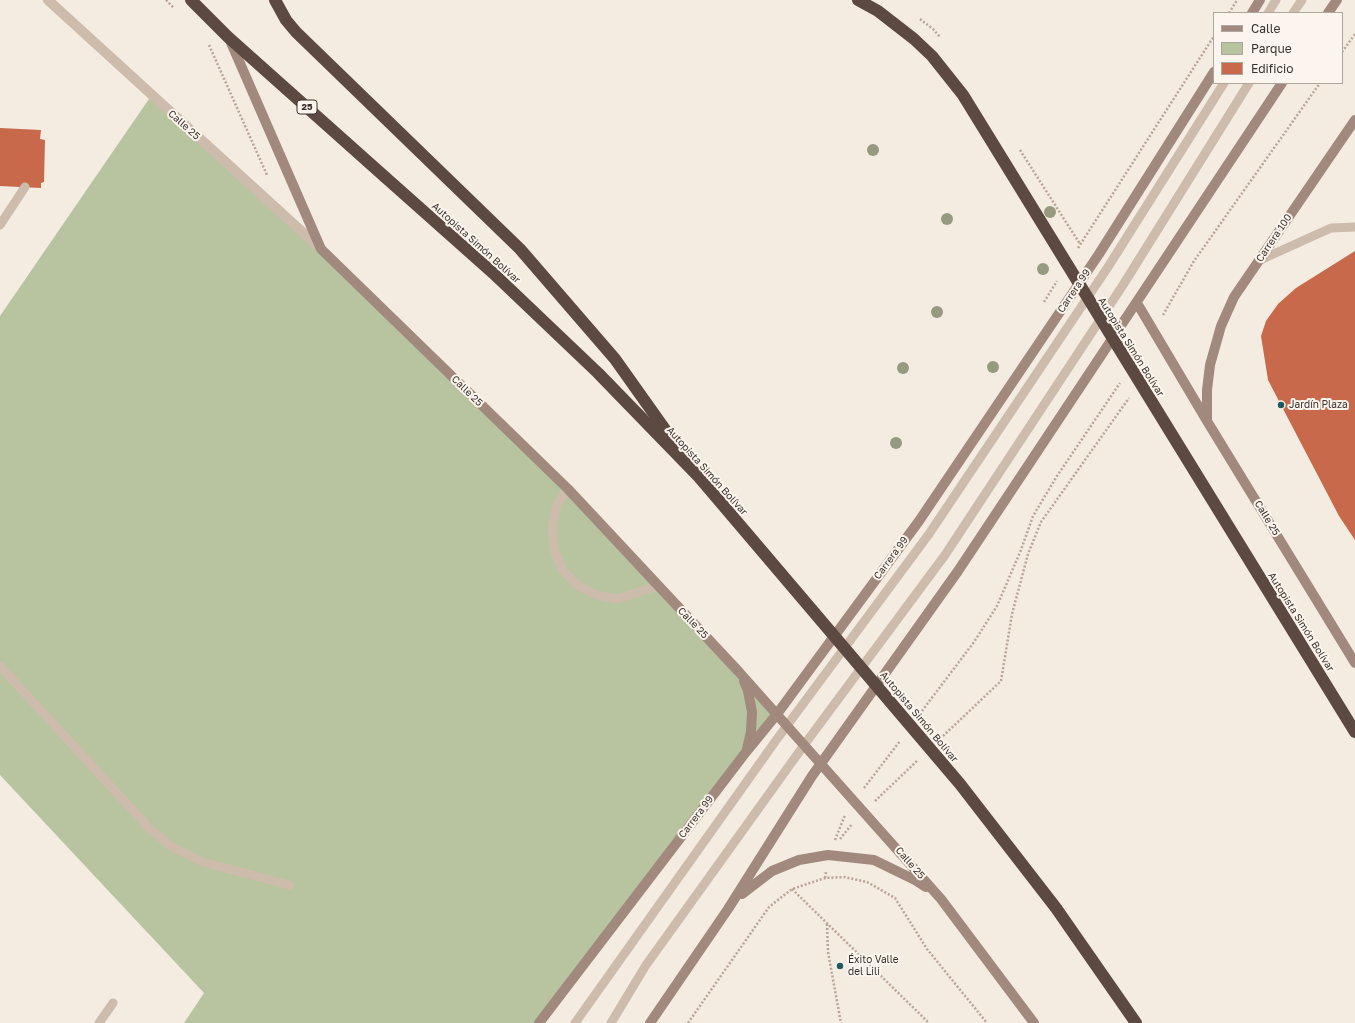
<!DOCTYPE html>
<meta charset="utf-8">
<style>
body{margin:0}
#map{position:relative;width:1355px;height:1023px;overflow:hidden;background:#f4ebe1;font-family:"Golos Text",sans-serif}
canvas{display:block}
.legend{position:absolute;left:1213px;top:12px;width:130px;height:72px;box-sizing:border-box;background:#fbf5ee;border:1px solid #aea6a0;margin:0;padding:5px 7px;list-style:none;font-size:12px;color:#3b302b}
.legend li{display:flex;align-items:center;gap:8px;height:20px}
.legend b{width:20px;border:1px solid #aea6a0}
</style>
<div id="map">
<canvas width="1355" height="1023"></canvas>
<ul class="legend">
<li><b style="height:5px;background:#a18a7d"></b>Calle</li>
<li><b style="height:11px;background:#b8c4a0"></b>Parque</li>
<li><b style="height:11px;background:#c8694b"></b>Edificio</li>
</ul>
</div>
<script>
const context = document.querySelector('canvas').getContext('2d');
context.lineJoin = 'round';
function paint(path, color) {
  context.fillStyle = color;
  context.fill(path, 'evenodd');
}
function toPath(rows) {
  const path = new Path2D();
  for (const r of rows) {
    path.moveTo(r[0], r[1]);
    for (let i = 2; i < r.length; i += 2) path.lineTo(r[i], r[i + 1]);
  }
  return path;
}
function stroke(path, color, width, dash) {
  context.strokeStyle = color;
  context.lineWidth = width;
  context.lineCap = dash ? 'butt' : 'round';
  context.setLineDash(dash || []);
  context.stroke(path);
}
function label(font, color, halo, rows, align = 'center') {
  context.font = font + ' "Golos Text",sans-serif';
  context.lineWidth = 4;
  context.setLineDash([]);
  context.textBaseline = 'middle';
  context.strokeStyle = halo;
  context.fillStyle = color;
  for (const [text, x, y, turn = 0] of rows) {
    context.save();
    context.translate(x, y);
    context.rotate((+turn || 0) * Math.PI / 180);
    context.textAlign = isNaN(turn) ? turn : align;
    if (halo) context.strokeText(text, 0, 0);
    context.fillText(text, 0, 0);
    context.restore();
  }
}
paint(toPath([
 [151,96,286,218,568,489,777,714,539,1023,184,1023,204,993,0,775,0,316]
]), '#b8c4a0');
paint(toPath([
 [0,128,41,130,40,139,45,140,44,182,41,183,41,188,0,186],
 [1355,251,1355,540,1339,516,1268,380,1261,336,1266,321,1278,304,1296,288]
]), '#c8694b');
stroke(toPath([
 [166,0,174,8],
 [1229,13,1237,0],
 [920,19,933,29,940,37],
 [209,45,267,175],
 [1342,52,1355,34],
 [1020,150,1080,244],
 [1078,248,1214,36],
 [1044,302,1057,281],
 [1163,315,1194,261,1320,83],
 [922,711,974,642,997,606,1021,550,1033,516,1057,476,1120,383],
 [943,736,1001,681,1012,614,1028,554,1041,522,1129,398],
 [864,788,900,741],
 [875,801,918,760],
 [840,839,852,824],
 [835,840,845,815],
 [825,878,826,872],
 [792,889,929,1023],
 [827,924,828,952,841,1023],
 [688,1023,769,907,792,889,825,878,844,877,867,882,895,898,927,949,987,1023]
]), '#b9a596', 2.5, [2, 2]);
stroke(toPath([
 [1268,13,1276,0],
 [1293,13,1302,0],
 [0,225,25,187],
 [1258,261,1331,228,1355,227],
 [568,489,557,504,552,528,554,550,562,569,577,585,596,595,617,599,658,586],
 [0,666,149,828,172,847,203,862,289,885],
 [99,1023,113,1003],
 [575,1023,777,739,929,534,1108,267,1224,83],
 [611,1023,646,965,804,745,945,555,1123,285,1249,83]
]), '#cdbbac', 9);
stroke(toPath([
 [48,0,321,249]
]), '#cdbbac', 10);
stroke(toPath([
 [1252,13,1260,0],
 [1328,13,1337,0],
 [229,38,321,249,568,489,739,672,941,899,1034,1023],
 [1355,120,1234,297,1221,326,1210,365,1207,390,1207,421,1355,663],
 [1137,303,1207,421],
 [744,681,748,691,752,712,751,732,747,749],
 [742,894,772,871,799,860,828,855,874,860,915,880,926,887],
 [539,1023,746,752,777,714,919,521,1099,254,1214,72],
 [650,1023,728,909,812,776,958,571,1282,83]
]), '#a18a7d', 10);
stroke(toPath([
 [191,0,228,37,385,177],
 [275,0,286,20,296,32,520,249,615,359,686,459]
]), '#5c4a42', 12);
stroke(toPath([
 [858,0,878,11,914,39,932,56,963,95,1355,732],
 [385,177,493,273,598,373,699,477,960,784,1056,908,1136,1023]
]), '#5c4a42', 12);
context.fillStyle = '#969b7f';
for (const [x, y] of [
 [873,150],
 [1050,212],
 [947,219],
 [1043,269],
 [937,312],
 [993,367],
 [903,368],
 [896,443]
]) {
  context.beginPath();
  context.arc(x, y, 6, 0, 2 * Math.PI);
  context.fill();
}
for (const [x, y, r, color] of [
 [1281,405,4,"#1f5a5e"],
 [840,966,4,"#1f5a5e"]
]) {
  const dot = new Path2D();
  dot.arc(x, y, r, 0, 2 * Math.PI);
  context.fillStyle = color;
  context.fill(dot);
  stroke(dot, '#fbf5ee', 1.5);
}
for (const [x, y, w] of [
 [307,107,20]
]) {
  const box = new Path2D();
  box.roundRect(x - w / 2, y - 7, w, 14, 3);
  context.fillStyle = '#fbf5ee';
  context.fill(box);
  stroke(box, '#3b302b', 1);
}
label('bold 9px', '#3b302b', null, [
 ["25",307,107]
]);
label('10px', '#3b302b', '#fbf5ee', [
 ["Calle 25",184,125,42],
 ["Carrera 100",1274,238,-56],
 ["Autopista Simón Bolívar",476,243,42],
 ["Carrera 99",1074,291,-56],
 ["Autopista Simón Bolívar",1131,347,58],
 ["Calle 25",467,391,44],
 ["Autopista Simón Bolívar",707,471,48],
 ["Calle 25",1267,518,59],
 ["Carrera 99",891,558,-54],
 ["Autopista Simón Bolívar",1301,622,58],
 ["Calle 25",693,623,46],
 ["Autopista Simón Bolívar",919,717,50],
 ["Carrera 99",696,817,-53],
 ["Calle 25",910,863,49]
]);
label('10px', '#3b302b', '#fbf5ee', [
 ["Jardín Plaza",1289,405],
 ["Éxito Valle",848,960],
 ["del Lili",848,972]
], 'left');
</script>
